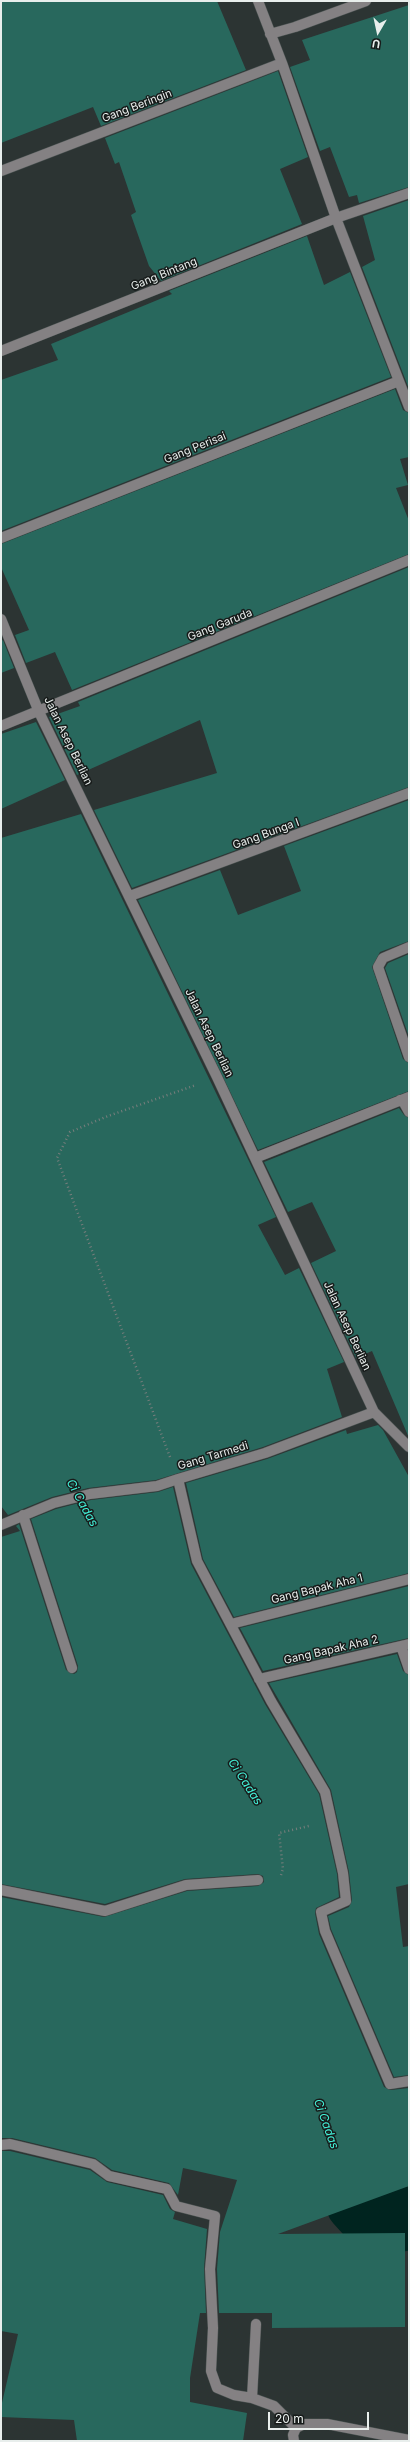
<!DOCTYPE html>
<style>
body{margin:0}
#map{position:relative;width:410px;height:2442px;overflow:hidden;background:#2c3433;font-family:Inter,sans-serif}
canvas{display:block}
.frame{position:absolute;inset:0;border:2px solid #e8eeec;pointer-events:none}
.north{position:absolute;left:358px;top:12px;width:40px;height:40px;-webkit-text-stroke:3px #171b1a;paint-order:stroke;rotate:189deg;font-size:11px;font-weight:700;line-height:16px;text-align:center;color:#e8eeec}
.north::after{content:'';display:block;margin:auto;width:14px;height:18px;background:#e8eeec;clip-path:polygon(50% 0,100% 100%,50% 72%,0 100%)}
.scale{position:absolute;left:268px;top:2412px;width:101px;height:18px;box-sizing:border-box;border:2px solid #e8eeec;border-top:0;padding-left:5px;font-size:12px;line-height:14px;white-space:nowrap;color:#e8eeec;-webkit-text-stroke:3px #171b1a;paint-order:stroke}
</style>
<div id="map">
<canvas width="410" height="2442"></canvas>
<div class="frame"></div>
<div class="north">U</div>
<div class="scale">20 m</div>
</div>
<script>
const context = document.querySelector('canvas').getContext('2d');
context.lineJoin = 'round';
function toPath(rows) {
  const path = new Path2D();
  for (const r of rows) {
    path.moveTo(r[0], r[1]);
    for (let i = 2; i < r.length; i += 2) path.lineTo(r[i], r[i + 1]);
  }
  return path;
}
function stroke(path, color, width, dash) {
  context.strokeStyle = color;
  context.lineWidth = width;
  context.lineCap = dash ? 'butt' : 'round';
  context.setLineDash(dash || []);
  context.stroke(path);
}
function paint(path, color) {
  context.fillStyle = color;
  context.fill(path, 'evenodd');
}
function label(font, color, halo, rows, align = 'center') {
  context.font = font + ' Inter,sans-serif';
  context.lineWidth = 3;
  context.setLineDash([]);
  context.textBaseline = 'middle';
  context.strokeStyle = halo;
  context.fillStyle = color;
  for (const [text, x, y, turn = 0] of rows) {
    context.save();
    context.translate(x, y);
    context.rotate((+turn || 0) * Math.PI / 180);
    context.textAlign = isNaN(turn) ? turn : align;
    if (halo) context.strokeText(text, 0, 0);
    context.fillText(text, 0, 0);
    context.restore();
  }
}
stroke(toPath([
 [326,2127,356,2203,366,2214,381,2220,401,2221,409,2217]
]), '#00241f', 61);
paint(toPath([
 [1,1,217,1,246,70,101,126,93,107,1,143],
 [409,5,409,187,359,203,357,195,349,197,330,147,320,151,290,67,310,60,302,40],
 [278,71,308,157,280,169,302,224,161,281,149,266,131,215,136,212,119,162,115,164,105,138],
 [409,200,409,389,362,267,375,260,363,216],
 [307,236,324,285,350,272,391,377,1,531,1,380,58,360,51,344,172,294,169,291],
 [395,389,403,410,409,413,409,457,400,459,408,485,396,488,409,521,409,554,72,690,55,652,26,663,15,635,29,630,1,567,1,544],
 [409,567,409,787,132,888,94,810,217,773,200,720,77,775,49,717,80,706,78,702],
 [3,640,14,668,1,673,1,641],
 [36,722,65,780,1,809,1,734],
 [409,800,409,941,380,952,372,967,403,1059,409,1063,409,1091,258,1150,138,900,220,870,238,915,301,891,284,846],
 [81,814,276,1217,258,1225,285,1275,299,1268,344,1362,327,1369,342,1417,263,1447,156,1480,88,1488,52,1497,8,1515,1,1506,1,838],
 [409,954,409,1037,385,968,388,963],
 [399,1108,404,1115,409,1118,409,1438,372,1351,356,1358,311,1263,336,1251,312,1202,288,1212,264,1162],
 [378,1425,383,1430,409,1477,409,1573,234,1617,203,1559,186,1483,267,1459,346,1430,347,1434],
 [173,1487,191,1564,265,1704,319,1794,337,1874,339,1897,316,1908,315,1913,319,1934,384,2087,391,2090,409,2088,409,2186,278,2234,405,2233,405,2327,272,2328,272,2313,219,2313,217,2269,220,2232,237,2180,183,2168,178,2195,169,2183,112,2170,95,2158,12,2138,1,2138,1,1897,104,1917,187,1891,258,1886,264,1882,263,1876,258,1874,185,1879,105,1904,1,1884,1,1537,20,1531,16,1526,19,1524,66,1670,74,1674,77,1672,78,1666,31,1519,56,1509,91,1500,158,1492],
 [409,1586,409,1638,263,1671,240,1628],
 [397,1654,403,1671,409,1675,409,1884,396,1887,403,1947,409,1946,409,2075,394,2077,331,1929,328,1916,349,1907,352,1900,349,1872,331,1790,269,1683],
 [1,2151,10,2151,90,2170,107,2182,163,2195,170,2209,175,2212,173,2219,207,2229,204,2268,206,2313,200,2313,190,2378,190,2402,247,2413,243,2441,77,2441,74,2420,1,2417,1,2407,18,2334,1,2331]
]), '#28685d');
const minor = toPath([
 [258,1,282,63,336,218,409,407],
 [270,34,295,27,366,1],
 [1,171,282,63],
 [1,351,336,218,409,193],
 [1,538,399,381],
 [1,619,39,712,217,1077,374,1412,409,1447],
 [1,726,409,560],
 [130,896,409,793],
 [409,947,383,958,378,967,409,1057],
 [400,1100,404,1103,409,1112],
 [255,1158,409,1097],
 [178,1479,197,1561,271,1701,325,1792,343,1873,346,1901,321,1912,325,1931,390,2084,409,2081],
 [23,1515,72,1668],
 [1,1525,54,1503,90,1494,157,1486,178,1479,265,1453,374,1412],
 [231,1624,409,1579],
 [401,1646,409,1669],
 [259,1679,409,1644],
 [1,1890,105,1911,186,1885,258,1880],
 [1,2145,10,2144,93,2164,109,2176,167,2189,176,2206,215,2216,210,2269,213,2328,211,2371,217,2388,234,2395,252,2398,274,2406,296,2428],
 [252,2398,256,2324],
 [294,2441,293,2435,296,2428,304,2424,327,2424,409,2440]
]);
stroke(minor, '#4a5251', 11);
stroke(toPath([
 [170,1457,57,1158,70,1132,108,1116,196,1085],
 [281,1875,283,1869,279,1833,309,1826]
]), '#777e7c', 2.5, [1, 3]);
stroke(minor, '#848183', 10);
label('11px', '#e8eeec', '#171b1a', [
 ["Gang Beringin",137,106,-21],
 ["Gang Bintang",164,274,-22],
 ["Gang Perisai",195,448,-22],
 ["Gang Garuda",220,625,-22],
 ["Jalan Asep Berlian",68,741,64],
 ["Gang Bunga I",266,834,-20],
 ["Jalan Asep Berlian",209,1033,64],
 ["Jalan Asep Berlian",347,1326,65],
 ["Gang Tarmedi",213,1456,-17],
 ["Gang Bapak Aha 1",317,1589,-14],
 ["Gang Bapak Aha 2",331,1650,-13]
]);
label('italic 12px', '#42f0d7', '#171b1a', [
 ["Ci Cadas",82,1503,61],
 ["Ci Cadas",245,1782,57],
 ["Ci Cadas",326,2124,70]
]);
</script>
